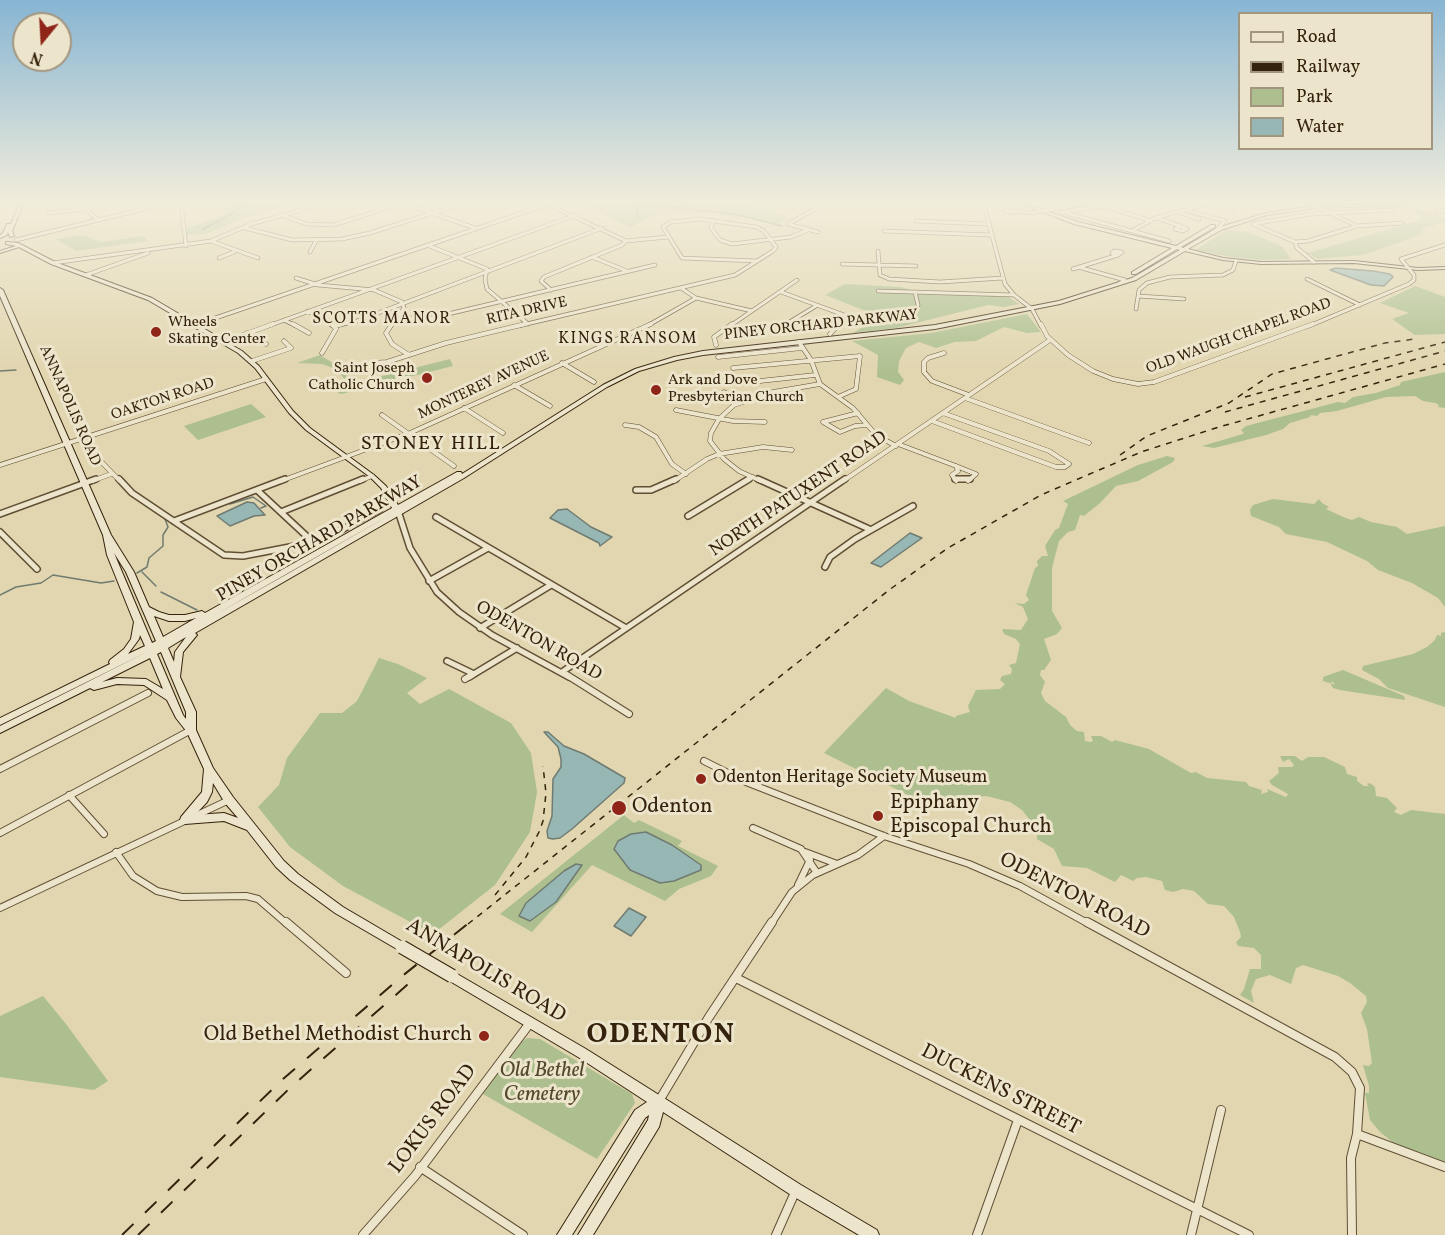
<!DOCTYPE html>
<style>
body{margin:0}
#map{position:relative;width:1445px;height:1235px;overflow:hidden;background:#e1d6af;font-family:Vollkorn,serif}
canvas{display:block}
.legend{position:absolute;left:1238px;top:12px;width:195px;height:138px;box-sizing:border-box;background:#ece4cb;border:2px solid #a3967f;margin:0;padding:8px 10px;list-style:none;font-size:18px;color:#35220c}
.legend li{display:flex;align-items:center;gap:12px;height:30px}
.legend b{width:30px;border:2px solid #a3967f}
.north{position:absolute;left:12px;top:12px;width:60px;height:60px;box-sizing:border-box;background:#ece4cb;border:2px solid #a3967f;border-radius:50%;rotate:198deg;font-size:16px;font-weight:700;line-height:24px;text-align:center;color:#35220c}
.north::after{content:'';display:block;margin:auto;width:21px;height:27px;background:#8f2418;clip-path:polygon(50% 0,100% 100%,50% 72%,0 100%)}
</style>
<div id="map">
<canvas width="1445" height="1235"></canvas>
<ul class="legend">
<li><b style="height:8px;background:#ece4cb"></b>Road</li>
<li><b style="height:8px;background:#35220c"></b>Railway</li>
<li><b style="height:16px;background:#adbf8f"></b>Park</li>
<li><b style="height:16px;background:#97b7b4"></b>Water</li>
</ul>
<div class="north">N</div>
</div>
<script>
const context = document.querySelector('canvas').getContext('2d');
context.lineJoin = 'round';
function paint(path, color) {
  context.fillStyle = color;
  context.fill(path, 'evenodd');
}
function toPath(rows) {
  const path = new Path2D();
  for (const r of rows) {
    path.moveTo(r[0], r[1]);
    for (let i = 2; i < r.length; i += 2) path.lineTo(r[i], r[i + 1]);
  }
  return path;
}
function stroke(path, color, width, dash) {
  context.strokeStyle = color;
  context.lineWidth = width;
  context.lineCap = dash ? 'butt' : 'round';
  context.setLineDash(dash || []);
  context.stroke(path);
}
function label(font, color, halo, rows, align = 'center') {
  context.font = font + ' Vollkorn,serif';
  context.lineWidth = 6;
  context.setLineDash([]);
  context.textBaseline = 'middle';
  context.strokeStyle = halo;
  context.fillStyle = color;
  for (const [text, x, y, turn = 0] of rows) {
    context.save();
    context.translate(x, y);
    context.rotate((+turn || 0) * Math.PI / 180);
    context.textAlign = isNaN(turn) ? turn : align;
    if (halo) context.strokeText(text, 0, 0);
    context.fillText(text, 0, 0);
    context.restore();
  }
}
paint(toPath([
 [226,203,282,203,288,205,241,219,209,233,187,235,187,228,224,215],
 [580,203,732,203,767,206,771,211,788,217,779,224,712,213,670,213,648,217,631,228],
 [1403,209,1419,209,1445,218,1445,222,1422,229,1423,234,1363,255,1317,259,1306,252,1311,252,1421,220,1422,216],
 [1227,230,1249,232,1282,246,1291,259,1261,260,1231,257,1195,250],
 [84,235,100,242,144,236,148,241,76,251,55,239],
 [845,284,901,287,911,290,956,294,1006,295,1019,304,1004,307,988,305,896,328,853,333,861,328,870,326,881,317,825,295],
 [1415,286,1445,297,1445,334,1415,335,1392,319,1409,313,1380,303],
 [1027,314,1041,332,1027,333,1004,327,976,341,955,342,936,348,919,342,906,348,899,361,898,372,904,380,900,385,877,377,878,355,852,341,931,333],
 [320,355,336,365,346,375,363,381,450,359,453,366,341,394,332,389,333,387,347,382,336,369,322,364,297,363],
 [1445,372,1445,408,1438,407,1439,405,1435,403,1423,401,1415,396,1386,397,1337,411,1320,413,1317,416,1311,415,1310,417,1290,423,1283,429,1266,435,1214,448,1202,446,1243,434,1244,433,1241,430,1246,426,1338,402,1345,403,1353,397,1376,393,1400,385,1401,382],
 [251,404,266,417,198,440,184,426],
 [1167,456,1175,458,1173,462,1138,481,1116,486,1100,503,1084,516,1080,515,1075,530,1068,532,1059,541,1052,568,1052,611,1062,628,1057,634,1044,639,1051,660,1044,670,1041,670,1040,675,1045,682,1041,693,1045,701,1066,717,1070,725,1077,731,1084,732,1085,741,1091,742,1093,741,1091,736,1101,736,1112,742,1115,740,1149,749,1191,773,1196,772,1207,778,1246,782,1249,786,1262,790,1261,794,1268,792,1267,789,1286,797,1288,794,1272,785,1269,781,1279,773,1278,767,1292,767,1294,765,1289,759,1283,762,1280,756,1295,756,1302,761,1308,757,1324,757,1345,767,1347,774,1357,777,1357,781,1364,786,1369,786,1367,784,1370,783,1375,787,1376,796,1387,798,1397,808,1394,812,1401,815,1411,810,1445,814,1445,1164,1395,1144,1380,1132,1370,1120,1365,1093,1369,1093,1369,1086,1363,1065,1369,1066,1372,1063,1367,1029,1361,1013,1367,1002,1366,996,1350,983,1338,976,1303,965,1296,968,1291,984,1270,975,1256,979,1251,991,1254,1003,1240,995,1244,989,1250,969,1261,969,1261,955,1254,948,1238,946,1236,942,1241,937,1240,932,1234,917,1224,906,1208,904,1194,891,1183,889,1173,892,1165,890,1162,881,1146,877,1137,878,1133,881,1121,875,1115,882,1087,868,1062,866,1054,849,1037,839,1037,831,1030,820,1022,810,1010,802,986,796,970,798,963,804,942,800,928,802,913,812,922,796,918,800,824,753,886,688,909,701,956,718,956,716,970,712,968,706,976,690,1000,689,1005,684,1000,680,1002,676,1011,674,1012,669,1009,665,1016,663,1020,644,1016,639,1004,634,1002,629,1021,630,1028,619,1023,607,1015,603,1024,604,1029,600,1026,595,1035,568,1038,566,1037,561,1042,556,1048,556,1045,546,1055,530,1059,528,1068,504,1063,501,1138,465],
 [1273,499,1314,504,1319,499,1322,503,1329,507,1326,509,1343,517,1352,520,1359,517,1371,522,1397,527,1407,534,1445,526,1445,607,1438,598,1412,583,1378,570,1367,561,1327,542,1286,534,1279,527,1251,516,1250,510,1253,505],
 [1445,632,1445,707,1388,688,1379,679,1362,670,1363,666,1413,654,1427,647,1435,640,1437,635,1441,636,1441,633],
 [379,658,398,664,427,678,407,693,420,704,449,689,511,723,531,753,537,792,530,832,495,885,433,934,343,886,290,847,258,807,279,785,287,758,320,713,342,713,357,701],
 [1343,670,1404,696,1405,700,1340,690,1333,688,1330,683,1335,685,1333,682,1329,683,1323,681,1323,677],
 [624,815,634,823,639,820,682,841,678,846,718,866,711,876,679,889,665,901,592,865,532,932,500,914],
 [43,996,66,1024,108,1081,94,1090,0,1077,0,1016],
 [527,1038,540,1039,632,1094,635,1103,597,1159,483,1094,516,1046]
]), '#adbf8f');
const water = toPath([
 [1336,268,1373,271,1390,274,1393,277,1384,286,1371,285,1330,270,1336,268],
 [247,502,254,503,265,515,254,516,230,526,217,516,247,502],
 [567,509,591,527,612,537,600,546,599,543,550,518,558,510,567,509],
 [910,533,922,538,881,567,871,563,910,533],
 [544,732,548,732,564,746,584,754,625,778,624,783,572,829,560,838,553,839,548,838,547,831,552,816,553,779,561,767,561,759,558,747,544,732],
 [646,832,672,845,701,865,701,870,674,881,660,883,630,870,614,849,618,841,631,834,646,832],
 [576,864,582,865,556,902,530,921,519,916,526,903,564,871,576,864],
 [629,908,646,917,631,936,614,926,629,908]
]);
paint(water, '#97b7b4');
stroke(water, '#707b71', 1.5);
stroke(toPath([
 [636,203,735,214,782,226],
 [636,204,638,218],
 [203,229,232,214,244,203],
 [0,371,16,370],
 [230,504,253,497,266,506,261,508],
 [142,572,156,586],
 [137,573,147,567,149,558,163,546,163,535,168,527,165,519],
 [161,592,197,610],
 [0,595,16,587,41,583,53,575,101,583,114,581]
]), '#707b71', 1.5);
const streetFar4 = toPath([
 [94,203,86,209,97,219],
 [181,203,186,246],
 [403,203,475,228],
 [971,203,985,209,1005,284,1014,295,1032,309,1041,326],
 [1215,203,1234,211],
 [1257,203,1263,205,1282,203],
 [1308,203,1355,225],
 [547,204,626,241,622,245,544,277,541,281,551,290],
 [321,205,333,210],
 [1101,205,1148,220],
 [1104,206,1062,212,1169,241],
 [1185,210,1225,221],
 [1178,212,1199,219],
 [1437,212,1445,211],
 [49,213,86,209],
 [1014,213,1005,210,1031,213,1090,203],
 [281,215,307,224,333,225,403,203],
 [1157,218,1180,226],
 [713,220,711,228,720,240,732,244,791,237,808,230],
 [916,221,987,224],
 [1180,226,1187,229,1183,231,1175,229,1180,226],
 [245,228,292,240,342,239,370,233,464,203],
 [884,231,990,235],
 [1132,231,1155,218,1210,203],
 [818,232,788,224,826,203],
 [1214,232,1225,221],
 [16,240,168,203],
 [211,241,258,258],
 [626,241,668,237],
 [1295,242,1308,241,1357,226,1402,223],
 [427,245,487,269,485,280,487,289,528,324],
 [878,251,880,275,889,279,940,282,1003,278],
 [1114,251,1122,252,1118,255,1112,253,1114,251],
 [310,252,316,241],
 [592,257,627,271],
 [219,258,234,252],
 [1314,262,1297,248,1295,242,1253,224,1310,214,1392,210],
 [53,263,211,241,251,224,326,203],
 [842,264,916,266],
 [1078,267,1125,280,1120,283],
 [1073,269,1118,255],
 [86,275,148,253],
 [296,278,318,285,374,290,402,302,404,308,391,326],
 [1307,279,1360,305],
 [681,288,696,298,752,311],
 [878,291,1014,295],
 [781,292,866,323],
 [915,292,918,305],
 [1138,296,1184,299],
 [1136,309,1139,290,1147,283,1170,277,1223,275,1233,270,1236,261],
 [308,311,333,326],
 [396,318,431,318,655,265],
 [284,320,296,326],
 [195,325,551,203],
 [268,326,590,210],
 [335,326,357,321,602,228],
 [518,326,735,275,773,251,776,247,764,231,756,227,700,219,671,222,663,227,682,258,756,261],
 [647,326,696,298],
 [730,326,797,280],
 [783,326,816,306],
 [837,326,850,318],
 [1309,326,1409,284,1414,280,1414,275,1401,259,1445,245]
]);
const streetFar3 = toPath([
 [293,324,309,333],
 [392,324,386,333,392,344,409,355],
 [1041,324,1047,336,1068,355,1093,371,1113,379,1138,384,1154,382,1313,324],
 [335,326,342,324],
 [779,329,785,324],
 [247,333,266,344],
 [830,334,839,324],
 [224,342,273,324],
 [799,342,811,360,820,384,853,408,876,435,896,446],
 [716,345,714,337,732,324],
 [322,353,336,329,332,324],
 [944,353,928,358,924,362,924,372,932,381,969,395],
 [718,357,802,348],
 [252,361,291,348,284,341],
 [372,363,387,362,446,343,525,324],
 [562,363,594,382],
 [733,368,860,356,856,389,838,397],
 [751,382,815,375],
 [514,385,550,406],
 [724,392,741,402],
 [965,398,1089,443],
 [464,408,503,433],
 [676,410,733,421,765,422],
 [858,413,823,422,840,432,855,426,867,425],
 [382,415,454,466],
 [932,421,1056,467,1065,467,1069,464,1049,451,943,413],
 [625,425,639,427,656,437,672,464,686,474],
 [80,440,120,481],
 [898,444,956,466],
 [0,465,266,379],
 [956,466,976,474,968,481],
 [92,481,111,474],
 [281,481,410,433,651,324],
 [360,481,372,476],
 [674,481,707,459,719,454,763,447,792,450],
 [746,481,753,477],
 [761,481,739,471,724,459,710,441,711,433,719,419,734,405,773,392,820,384],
 [843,481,1050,340],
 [956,481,952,475,958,471,956,466]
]);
const streetFar2 = toPath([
 [119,479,132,493,224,555,243,556,321,541,380,509],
 [758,479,869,529],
 [955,479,970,479],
 [257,490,314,543],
 [636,490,651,490,676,479],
 [281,512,363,479],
 [0,514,96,479],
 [399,514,410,548,437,592,459,612,492,635,569,677],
 [688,516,749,479],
 [436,517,626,628],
 [174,521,285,479],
 [0,532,37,569],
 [825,567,830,557,855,539,913,506],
 [429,581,488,548],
 [480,628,551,585],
 [447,661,474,674],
 [562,672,845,479],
 [469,677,517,648]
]);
const streetFar1 = toPath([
 [567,675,629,714],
 [465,679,472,675],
 [704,761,746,782,884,836,969,864,1020,886,1089,924],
 [0,769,148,693],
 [69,795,104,834],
 [753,828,801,849,817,873],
 [0,833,191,730],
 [116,852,133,876,157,891,182,897,246,896,258,899,287,924],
 [805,852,837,864],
 [798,885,810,860],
 [0,908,229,800],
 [771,924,792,892,813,875,858,855,884,836]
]);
const street = toPath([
 [286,922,346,973],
 [1087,922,1335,1057,1352,1072,1360,1088,1357,1134,1351,1158,1352,1235],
 [736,978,1249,1235],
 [659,1101,709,1017,772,922],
 [1357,1134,1445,1167],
 [420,1167,523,1235],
 [363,1235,415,1176,530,1023],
 [776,1235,796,1190],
 [977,1235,1018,1120],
 [1191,1235,1221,1110]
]);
const secondary = toPath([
 [20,203,24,203,12,231,14,236,10,237,8,232,7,235,0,238,0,235,3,233,7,224,11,224,20,203],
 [1019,203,1024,203,1078,222,1176,246,1211,225,1215,225,1215,227,1181,247,1183,248,1217,228,1266,213,1317,206,1444,203,1442,204,1317,208,1267,215,1221,230,1188,249,1223,258,1261,262,1354,261,1418,268,1445,267,1445,269,1418,270,1354,263,1261,264,1223,260,1185,251,1136,280,1060,304,935,329,703,355,677,360,639,371,607,387,464,478,195,633,197,635,183,652,180,677,196,712,196,730,213,768,233,797,284,861,298,874,343,907,406,944,408,947,406,950,402,952,335,913,290,880,276,867,247,830,224,821,185,824,181,823,180,820,181,817,202,792,204,769,187,732,176,718,167,700,144,685,117,684,94,690,90,688,0,733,0,726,147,652,0,725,0,718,110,664,109,662,110,660,124,649,131,639,134,622,107,555,103,535,0,296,0,288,3,290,111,535,134,572,149,607,159,612,169,615,185,615,202,611,205,613,392,508,381,488,370,477,306,430,289,413,255,368,238,353,148,300,51,264,19,247,0,253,0,251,16,246,6,244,6,242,18,243,55,262,152,298,242,351,259,366,293,411,310,428,374,475,386,486,398,505,457,472,461,472,462,474,603,385,635,369,674,357,703,351,935,325,1059,301,1132,278,1180,250,1177,249,1136,274,1132,274,1132,272,1172,248,1074,224,1019,203],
 [395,512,289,573,213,616,395,512],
 [114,553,126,572,156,641,152,643,114,553],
 [154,616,169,621,185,621,196,618,163,637,154,616],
 [140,635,145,646,128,654,139,639,140,635],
 [186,637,175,652,174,662,168,648,186,637],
 [161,652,186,712,186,719,183,715,157,654,161,652],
 [150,658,163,689,146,679,117,678,102,682,150,658],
 [213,783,225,803,238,818,224,813,195,815,207,802,212,792,213,783],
 [452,971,586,1049,659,1095,664,1097,664,1098,801,1185,877,1230,879,1235,859,1235,791,1195,663,1112,659,1127,593,1235,578,1235,648,1120,649,1115,645,1118,572,1235,557,1235,635,1110,647,1102,578,1057,448,980,446,976,448,972,452,971]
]);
stroke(streetFar4, '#604f35', 4.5);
stroke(streetFar3, '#604f35', 5);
stroke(streetFar2, '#604f35', 8);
stroke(streetFar1, '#604f35', 8);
stroke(street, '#604f35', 10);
stroke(secondary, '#35220c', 2);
stroke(streetFar4, '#ece4cb', 3);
stroke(streetFar3, '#ece4cb', 4);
stroke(streetFar2, '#ece4cb', 5);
stroke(streetFar1, '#ece4cb', 6);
stroke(street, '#ece4cb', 8);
paint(secondary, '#ece4cb');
stroke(toPath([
 [1245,397,1445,342],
 [1225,412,1445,351],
 [1120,455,1147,436,1229,403,1272,374,1385,343,1415,339],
 [495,895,526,857,539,832,543,821,546,793,543,766],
 [468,924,889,590,948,548,1041,495,1141,452,1219,427,1445,364]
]), '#35220c', 1.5, [6, 6]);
stroke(toPath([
 [122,1235,283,1079,401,977,470,922],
 [138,1235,291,1087,415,978]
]), '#35220c', 2, [16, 16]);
const secondaryBridge = toPath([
 [402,947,452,976]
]);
stroke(secondaryBridge, '#35220c', 15, []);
stroke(secondaryBridge, '#ece4cb', 13);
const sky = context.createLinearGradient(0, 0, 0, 375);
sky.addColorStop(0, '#87b5d3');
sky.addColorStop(0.54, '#f2eddb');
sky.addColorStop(1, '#f2eddb00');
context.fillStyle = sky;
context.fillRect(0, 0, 1445, 375);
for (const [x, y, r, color] of [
 [156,332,6,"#8f2418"],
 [427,378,6,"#8f2418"],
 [656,390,6,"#8f2418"],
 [701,779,6,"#8f2418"],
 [619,808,8,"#8f2418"],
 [878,816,6,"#8f2418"],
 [484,1036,6,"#8f2418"]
]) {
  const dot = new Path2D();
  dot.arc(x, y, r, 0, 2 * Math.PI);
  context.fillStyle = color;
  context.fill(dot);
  stroke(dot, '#ece4cb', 2);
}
label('15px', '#35220c', '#ece4cb', [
 ["RITA DRIVE",527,312,-13],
 ["PINEY ORCHARD PARKWAY",821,326,-6],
 ["OLD WAUGH CHAPEL ROAD",1239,337,-20],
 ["MONTEREY AVENUE",484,386,-25],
 ["OAKTON ROAD",163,400,-18],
 ["ANNAPOLIS ROAD",69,406,66]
]);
label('15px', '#35220c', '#ece4cb', [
 ["Wheels",168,323],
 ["Skating Center",168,340],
 ["Saint Joseph",415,369,"right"],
 ["Catholic Church",415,386,"right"],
 ["Ark and Dove",668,381],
 ["Presbyterian Church",668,398]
], 'left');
context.letterSpacing = '1.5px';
label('16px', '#35220c', '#ece4cb', [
 ["SCOTTS MANOR",382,320],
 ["KINGS RANSOM",628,340]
]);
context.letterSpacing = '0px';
label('18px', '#35220c', '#ece4cb', [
 ["NORTH PATUXENT ROAD",799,495,-34],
 ["PINEY ORCHARD PARKWAY",320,540,-30],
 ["ODENTON ROAD",538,642,30]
]);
label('18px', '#35220c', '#ece4cb', [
 ["Odenton Heritage Society Museum",713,779]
], 'left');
context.letterSpacing = '1.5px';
label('20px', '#35220c', '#ece4cb', [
 ["STONEY HILL",431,445]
]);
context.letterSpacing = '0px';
label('21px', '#35220c', '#ece4cb', [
 ["Epiphany",890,804],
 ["Episcopal Church",890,828],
 ["Odenton",632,808],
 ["Old Bethel Methodist Church",472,1036,"right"]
], 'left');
label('21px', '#35220c', '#ece4cb', [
 ["ODENTON ROAD",1074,897,27],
 ["ANNAPOLIS ROAD",485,972,31],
 ["DUCKENS STREET",1000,1091,27],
 ["LOKUS ROAD",434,1120,-53]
]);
label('italic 21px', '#53492d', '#ece4cb', [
 ["Old Bethel",542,1072],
 ["Cemetery",542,1096]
]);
context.letterSpacing = '1.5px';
label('bold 28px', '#35220c', '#ece4cb', [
 ["ODENTON",661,1037]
]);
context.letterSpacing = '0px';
</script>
